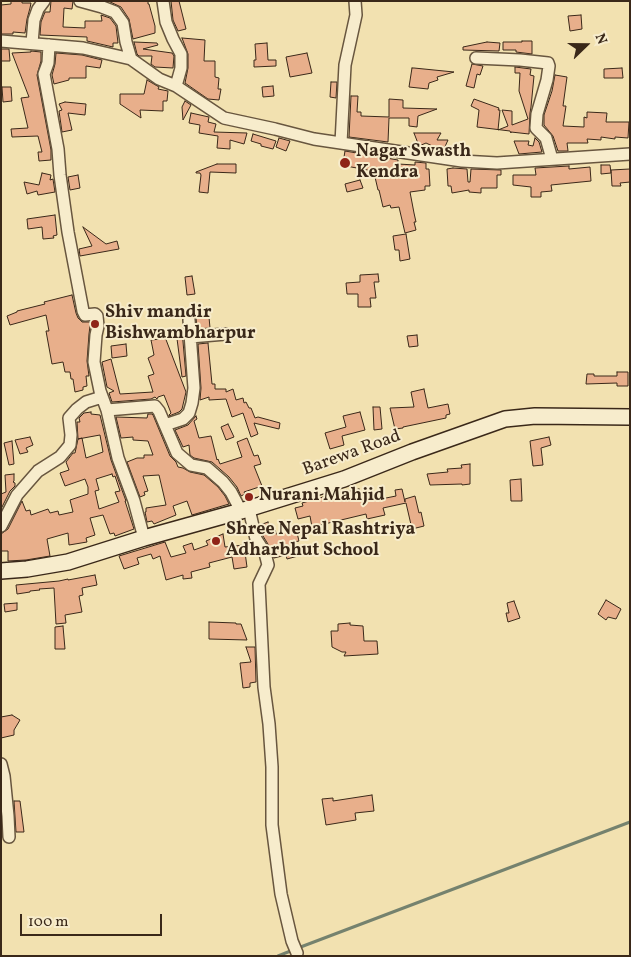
<!DOCTYPE html>
<style>
body{margin:0}
#map{position:relative;width:631px;height:957px;overflow:hidden;background:#f2e1b0;font-family:Vollkorn,serif}
canvas{display:block}
.frame{position:absolute;inset:0;border:2px solid #3a2819;pointer-events:none}
.north{position:absolute;left:561px;top:20px;width:50px;height:50px;-webkit-text-stroke:4px #f7eccc;paint-order:stroke;rotate:68deg;font-size:14px;font-weight:700;line-height:20px;text-align:center;color:#3a2819}
.north::after{content:'';display:block;margin:auto;width:18px;height:22px;background:#3a2819;clip-path:polygon(50% 0,100% 100%,50% 72%,0 100%)}
.scale{position:absolute;left:20px;top:914px;width:142px;height:22px;box-sizing:border-box;border:2px solid #3a2819;border-top:0;padding-left:6px;font-size:15px;line-height:18px;white-space:nowrap;color:#3a2819;-webkit-text-stroke:4px #f7eccc;paint-order:stroke}
</style>
<div id="map">
<canvas width="631" height="957"></canvas>
<div class="frame"></div>
<div class="north">N</div>
<div class="scale">100 m</div>
</div>
<script>
const context = document.querySelector('canvas').getContext('2d');
context.lineJoin = 'round';
function toPath(rows) {
  const path = new Path2D();
  for (const r of rows) {
    path.moveTo(r[0], r[1]);
    for (let i = 2; i < r.length; i += 2) path.lineTo(r[i], r[i + 1]);
  }
  return path;
}
function stroke(path, color, width, dash) {
  context.strokeStyle = color;
  context.lineWidth = width;
  context.lineCap = dash ? 'butt' : 'round';
  context.setLineDash(dash || []);
  context.stroke(path);
}
function paint(path, color) {
  context.fillStyle = color;
  context.fill(path, 'evenodd');
}
function label(font, color, halo, rows, align = 'center') {
  context.font = font + ' Vollkorn,serif';
  context.lineWidth = 4;
  context.setLineDash([]);
  context.textBaseline = 'middle';
  context.strokeStyle = halo;
  context.fillStyle = color;
  for (const [text, x, y, turn = 0] of rows) {
    context.save();
    context.translate(x, y);
    context.rotate((+turn || 0) * Math.PI / 180);
    context.textAlign = isNaN(turn) ? turn : align;
    if (halo) context.strokeText(text, 0, 0);
    context.fillText(text, 0, 0);
    context.restore();
  }
}
stroke(toPath([
 [298,948,630,822],
 [278,956,293,950]
]), '#75826e', 3);
const building = toPath([
 [11,1,22,1,22,3,31,3,30,8,27,19,25,33,13,32,13,34,1,34,1,5,11,4,11,1],
 [51,1,73,1,72,9,64,8,63,27,85,28,85,21,102,21,101,15,110,18,116,26,118,43,113,43,113,47,87,41,87,37,40,35,41,22,45,12,50,12,51,1],
 [108,1,148,1,148,4,149,4,155,26,155,33,133,39,129,19,121,7,108,1],
 [171,1,179,1,186,29,178,31,173,20,171,1],
 [581,15,582,29,570,31,568,16,581,15],
 [182,38,205,40,204,61,215,61,215,77,219,78,218,89,221,89,219,100,208,99,185,83,188,68,188,54,182,38],
 [522,41,532,41,532,54,516,52,516,50,503,50,503,42,522,42,522,41],
 [134,42,157,43,158,45,143,49,172,53,174,56,173,68,155,67,151,64,152,56,139,56,137,54,134,42],
 [487,42,500,43,499,51,463,50,463,47,487,42],
 [267,43,268,60,276,60,276,66,254,67,254,60,256,60,255,44,267,43],
 [1,49,9,49,10,61,1,61,1,49],
 [31,51,41,52,41,61,37,75,51,150,51,160,39,161,38,152,42,152,38,136,12,137,11,129,28,128,21,98,29,97,12,53,31,52,31,51],
 [56,53,82,55,102,60,100,68,86,66,86,78,69,78,69,80,54,84,52,75,55,64,56,53],
 [307,53,312,73,290,77,286,57,307,53],
 [472,64,483,66,480,75,477,74,474,88,466,86,472,64],
 [515,67,531,69,530,75,534,76,531,107,530,113,529,134,511,132,511,133,510,131,477,127,479,110,471,106,474,99,499,108,498,110,500,110,498,130,508,126,502,110,512,111,512,125,528,119,519,91,520,73,515,73,515,67],
 [412,68,414,68,454,72,437,77,438,80,429,83,428,89,409,87,412,68],
 [622,68,623,78,604,78,604,69,622,68],
 [555,75,567,77,563,106,566,106,563,126,584,127,584,117,587,118,587,112,607,113,606,122,629,122,628,138,615,137,615,139,601,137,601,140,587,139,588,143,567,143,568,151,558,151,553,136,544,125,544,115,552,91,555,75],
 [147,80,159,87,158,89,168,91,167,101,163,101,163,111,140,110,141,118,120,104,120,94,144,94,147,80],
 [331,82,337,82,336,98,330,97,331,82],
 [273,86,274,96,263,97,262,87,273,86],
 [2,87,11,87,12,101,3,102,2,87],
 [351,96,358,96,357,112,361,112,361,116,389,117,389,99,403,100,403,108,437,109,418,116,417,127,409,126,409,118,389,118,388,142,349,137,351,96],
 [185,101,191,105,183,120,182,107,185,101],
 [65,102,86,104,85,115,68,113,72,130,62,132,59,111,62,110,59,104,65,102],
 [191,113,209,117,208,122,216,124,214,132,247,133,244,144,230,140,230,149,217,148,218,136,199,133,200,125,189,123,191,113],
 [414,133,441,133,437,140,448,140,443,151,426,143,419,146,414,133],
 [253,134,276,141,273,149,261,146,261,144,251,141,253,134],
 [279,138,290,141,286,151,276,147,279,138],
 [535,138,539,142,542,152,519,154,514,141,529,141,528,145,533,146,535,138],
 [345,151,398,160,398,164,415,165,415,162,426,163,426,169,429,169,430,186,425,186,425,190,410,192,414,213,416,222,414,222,416,230,405,233,399,207,391,208,390,205,383,207,379,190,378,190,375,177,389,174,346,166,347,157,344,157,345,151],
 [217,164,236,164,236,173,210,172,208,193,199,192,201,175,200,173,196,173,196,172,217,164],
 [601,165,610,165,611,173,601,174,601,165],
 [569,166,569,169,590,167,591,181,551,185,552,191,541,192,541,197,531,197,531,187,513,185,513,175,536,175,535,168,569,166],
 [453,168,467,169,468,182,470,182,471,169,501,170,501,175,497,175,497,188,481,188,481,193,469,192,469,190,452,193,451,186,448,186,447,169,453,168],
 [630,169,630,182,620,183,621,186,612,186,611,170,630,169],
 [42,173,51,175,50,180,53,179,55,192,38,195,37,191,27,194,24,182,39,185,42,173],
 [78,175,80,188,70,190,68,177,78,175],
 [360,180,363,188,347,192,345,184,360,180],
 [55,215,57,235,53,236,54,238,43,239,42,227,28,229,27,219,55,215],
 [83,227,106,244,117,241,119,249,80,256,79,249,92,246,83,227],
 [406,234,410,259,400,261,399,250,395,250,393,236,406,234],
 [378,274,379,282,374,282,376,298,370,298,371,307,358,307,358,294,347,294,346,283,360,282,360,275,378,274],
 [192,276,195,294,187,295,185,277,192,276],
 [72,295,76,313,78,318,82,322,90,322,90,326,89,334,87,361,89,376,86,376,87,386,83,387,83,390,75,392,73,379,71,379,70,372,65,372,63,362,52,364,46,331,49,331,46,315,10,325,7,316,17,312,17,311,45,304,44,302,72,295],
 [209,317,210,328,197,329,196,318,209,317],
 [182,330,186,376,182,377,176,331,182,330],
 [417,335,418,346,409,347,407,336,417,335],
 [165,337,186,392,182,409,179,412,169,416,169,415,171,413,164,395,158,397,157,399,155,397,151,399,112,402,109,393,114,391,107,387,102,362,111,359,120,394,153,392,148,376,154,374,148,358,154,355,151,340,160,339,165,337],
 [208,343,212,384,215,384,215,389,226,389,226,392,233,389,236,400,243,398,244,403,246,402,249,408,251,408,255,418,258,417,280,423,279,429,254,423,258,434,251,437,243,413,232,417,226,399,209,400,209,397,200,400,201,388,198,344,208,343],
 [126,344,127,356,112,358,111,346,126,344],
 [617,372,628,372,628,386,617,386,617,383,586,384,587,374,594,374,594,376,617,376,617,372],
 [424,389,428,408,448,404,450,414,446,415,446,418,403,427,403,428,395,429,390,408,414,407,411,392,424,389],
 [373,407,380,407,382,429,374,430,373,407],
 [91,412,91,414,100,415,111,460,126,501,125,501,134,529,115,536,114,533,110,534,103,515,90,518,95,535,86,538,87,542,69,545,68,533,47,539,50,556,26,560,8,561,8,551,1,551,1,534,8,529,22,501,26,511,30,510,31,515,48,509,50,513,58,511,59,515,73,512,70,500,88,494,88,487,85,479,65,486,60,473,69,470,66,462,73,453,75,453,78,439,82,438,86,458,103,452,100,435,78,439,77,422,80,422,79,418,84,413,91,412],
 [112,474,113,477,115,476,120,491,115,492,119,502,99,509,95,491,99,490,96,479,112,474],
 [360,412,365,430,342,436,344,445,330,449,325,433,346,427,343,416,360,412],
 [148,414,152,414,153,415,170,456,176,462,178,467,183,468,190,472,204,475,218,487,225,496,229,504,192,515,187,501,173,506,176,515,154,524,152,521,147,522,145,512,146,512,146,508,166,505,159,475,143,476,148,491,144,492,145,495,140,497,127,462,137,458,144,458,144,455,153,455,148,441,133,440,133,437,121,438,116,417,147,418,148,414],
 [196,416,197,419,194,421,199,438,211,436,217,460,218,459,220,464,242,457,237,442,247,438,254,456,258,455,261,464,254,466,262,486,244,492,245,494,241,496,237,487,229,477,212,462,194,458,190,455,189,445,183,447,175,430,188,425,196,416],
 [228,424,234,437,226,440,221,427,228,424],
 [30,437,33,445,26,448,28,452,20,454,15,440,30,437],
 [549,437,551,445,541,448,543,465,533,466,530,441,549,437],
 [12,441,14,464,9,465,4,443,12,441],
 [470,464,470,484,462,485,462,484,430,485,427,474,448,472,447,469,462,468,461,465,470,464],
 [14,474,14,481,13,482,15,483,15,486,10,491,1,509,1,494,6,492,5,475,14,474],
 [521,479,522,501,511,501,510,480,521,479],
 [359,489,362,500,380,496,381,499,396,496,395,490,402,489,405,502,405,499,415,496,419,513,421,512,424,526,412,529,406,503,383,508,385,515,367,519,366,514,312,527,310,516,298,519,295,508,303,506,302,503,330,495,329,493,337,491,338,493,347,490,347,492,359,489],
 [268,522,270,530,275,528,276,534,296,529,299,541,294,542,298,556,287,559,286,555,274,558,271,549,263,536,260,525,268,522],
 [223,534,225,547,244,545,247,567,234,569,232,557,209,563,210,567,191,572,192,578,183,579,183,575,166,580,160,556,153,559,151,554,137,558,139,564,124,569,119,556,165,542,171,557,186,553,183,546,192,543,194,550,208,545,206,541,223,534],
 [95,575,97,585,82,588,83,595,79,596,82,612,65,615,66,623,56,624,54,588,39,589,40,590,30,591,30,592,17,594,16,585,59,581,68,579,68,580,95,575],
 [606,600,621,609,616,619,608,617,606,620,598,614,606,600],
 [514,601,520,618,508,622,506,613,509,613,507,603,514,601],
 [17,603,17,610,5,612,4,604,17,603],
 [209,622,236,623,236,624,241,624,247,640,209,639,209,622],
 [350,623,350,625,363,626,364,641,377,641,378,654,344,656,346,652,342,652,332,647,331,631,338,631,338,624,350,623],
 [63,626,65,649,55,649,55,627,63,626],
 [246,647,255,647,256,682,250,683,250,687,243,688,240,663,251,662,246,647],
 [12,715,20,720,14,730,14,735,1,738,1,717,12,715],
 [372,795,374,811,355,813,356,820,326,825,322,799,333,798,333,801,372,795],
 [14,801,20,801,24,832,16,832,14,801]
]);
paint(building, '#e8af8b');
stroke(building, '#3a2819', 1);
const street = toPath([
 [80,1,102,7,115,12,123,23,126,42,131,59,159,79,176,86,224,118,275,129,314,139,462,161,497,163,630,154],
 [163,1,166,22,173,39,181,54,181,68,176,86],
 [1,41,83,48,131,59],
 [32,43,34,20,38,9,44,1],
 [49,45,48,63,44,74,58,149,60,175,68,232,83,311,85,315,95,314,97,316,98,326,96,335,94,362,100,391,107,410,118,458,134,501,144,538],
 [476,58,520,60,548,63,549,66,547,80,537,114,536,128,546,138,552,159],
 [341,143,345,65,356,15,355,1],
 [190,337,226,334],
 [107,410,155,406,159,411,177,453,191,465,207,468,223,482,231,492,241,511],
 [165,425,183,419,189,413,192,403,194,388,189,320],
 [249,509,256,539,265,553,268,565,259,584,264,687,269,724,272,767,272,825,281,894,292,941,297,953],
 [1,526,17,495,38,471,60,457,70,445,71,435,69,418,77,409,86,402,102,397],
 [1,764,4,776,8,816,9,837]
]);
const secondary = toPath([
 [1,571,27,569,68,562,144,538,241,511,344,479,412,452,505,419,535,416,630,417]
]);
stroke(street, '#68563f', 14);
stroke(secondary, '#3a2819', 18);
stroke(street, '#f7eccc', 11);
stroke(secondary, '#f7eccc', 15);
for (const [x, y, r, color] of [
 [345,163,6,"#8f2418"],
 [95,324,5,"#8f2418"],
 [249,497,5,"#8f2418"],
 [216,541,5,"#8f2418"]
]) {
  const dot = new Path2D();
  dot.arc(x, y, r, 0, 2 * Math.PI);
  context.fillStyle = color;
  context.fill(dot);
  stroke(dot, '#f7eccc', 2);
}
label('bold 18px', '#3a2819', '#f7eccc', [
 ["Nagar Swasth",356,153],
 ["Kendra",356,174],
 ["Shiv mandir",105,314],
 ["Bishwambharpur",105,335],
 ["Nurani Mahjid",259,497],
 ["Shree Nepal Rashtriya",226,531],
 ["Adharbhut School",226,552]
], 'left');
label('18px', '#3a2819', '#f7eccc', [
 ["Barewa Road",352,454,-20]
]);
</script>
